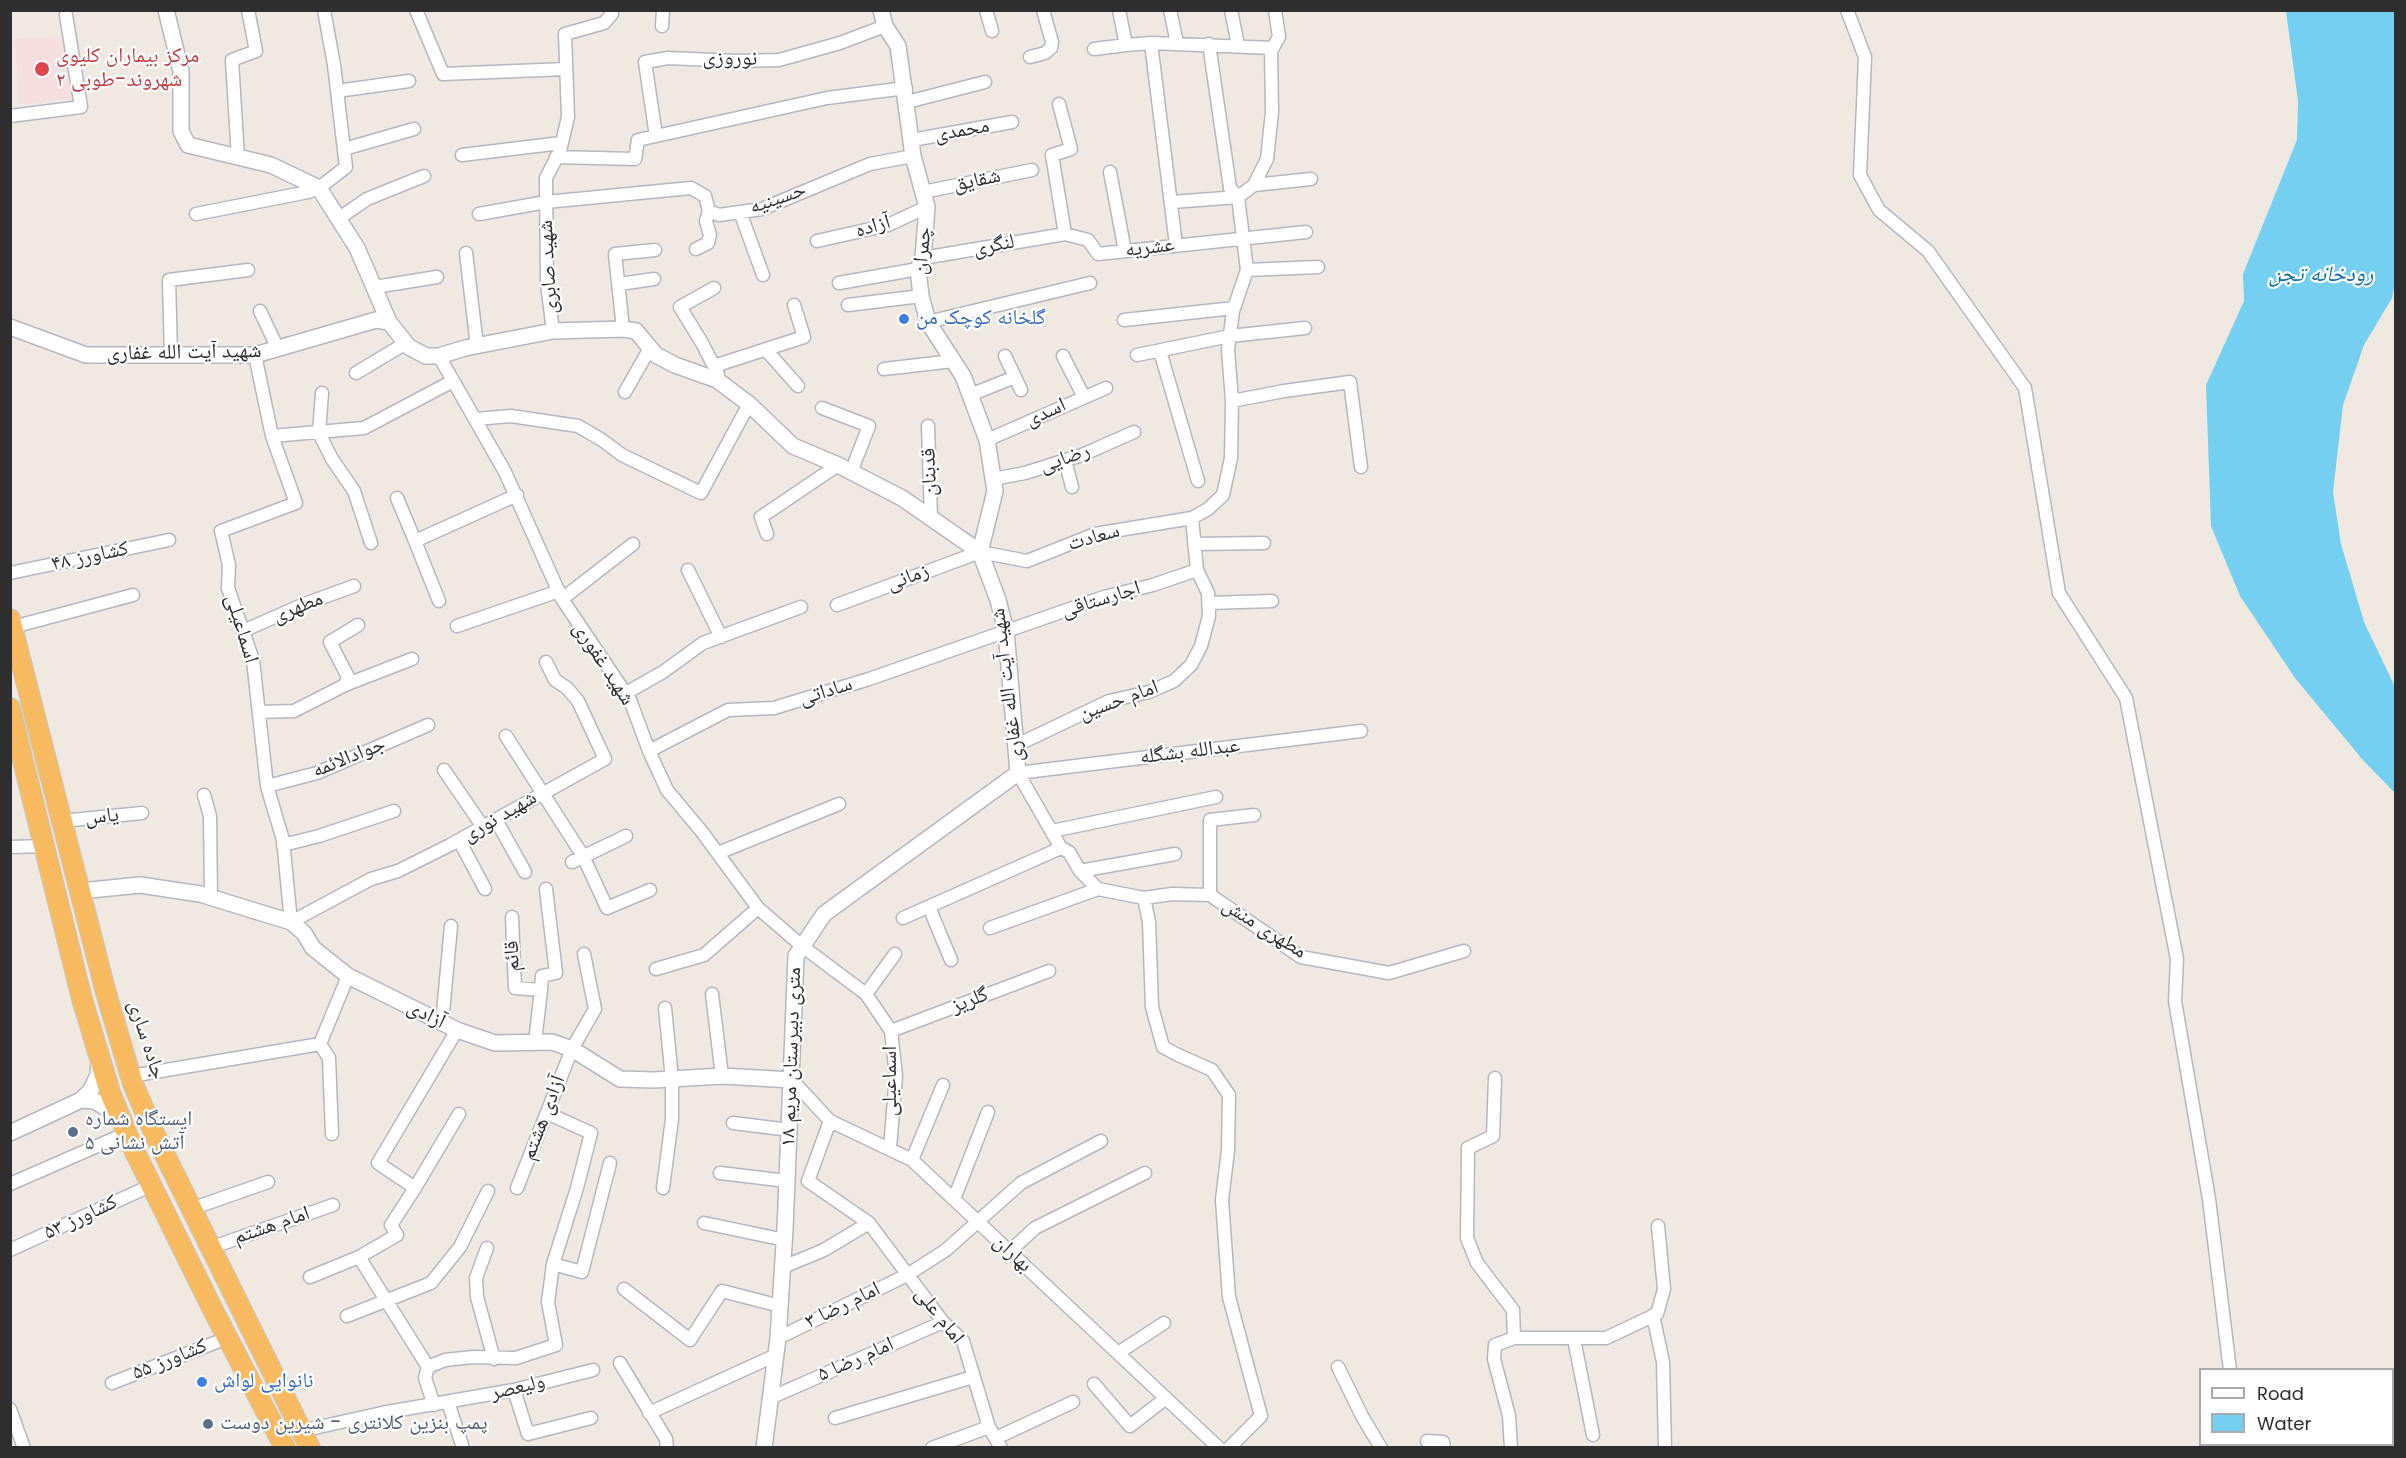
<!DOCTYPE html>
<meta charset="utf-8">
<style>
body{margin:0}
#map{position:relative;width:2406px;height:1458px;overflow:hidden;background:#efe9e1;font-family:Poppins,sans-serif}
canvas{display:block}
.frame{position:absolute;inset:0;border:12px solid #2e2e2e;pointer-events:none}
.legend{position:absolute;left:2199px;top:1368px;width:195px;height:78px;box-sizing:border-box;background:#fff;border:2px solid #ababab;margin:0;padding:8px 10px;list-style:none;font-size:18px;color:#2e2e2e}
.legend li{display:flex;align-items:center;gap:12px;height:30px}
.legend b{width:30px;border:2px solid #ababab}
</style>
<div id="map">
<canvas width="2406" height="1458"></canvas>
<div class="frame"></div>
<ul class="legend">
<li><b style="height:8px;background:#fff"></b>Road</li>
<li><b style="height:16px;background:#75cff0"></b>Water</li>
</ul>
</div>
<script>
const context = document.querySelector('canvas').getContext('2d');
context.lineJoin = 'round';
function paint(path, color) {
  context.fillStyle = color;
  context.fill(path, 'evenodd');
}
function toPath(rows) {
  const path = new Path2D();
  for (const r of rows) {
    path.moveTo(r[0], r[1]);
    for (let i = 2; i < r.length; i += 2) path.lineTo(r[i], r[i + 1]);
  }
  return path;
}
function stroke(path, color, width, dash) {
  context.strokeStyle = color;
  context.lineWidth = width;
  context.lineCap = dash ? 'butt' : 'round';
  context.setLineDash(dash || []);
  context.stroke(path);
}
function label(font, color, halo, rows, align = 'center') {
  context.font = font + ' Poppins,"Noto Naskh Arabic",sans-serif';
  context.lineWidth = 4.5;
  context.setLineDash([]);
  context.textBaseline = 'middle';
  context.strokeStyle = halo;
  context.fillStyle = color;
  for (const [text, x, y, turn = 0] of rows) {
    context.save();
    context.translate(x, y);
    context.rotate((+turn || 0) * Math.PI / 180);
    context.textAlign = isNaN(turn) ? turn : align;
    if (halo) context.strokeText(text, 0, 0);
    context.fillText(text, 0, 0);
    context.restore();
  }
}
paint(toPath([
 [64,36,71,99,20,105,15,39]
]), '#f5dfe0');
paint(toPath([
 [2286,11,2395,11,2395,283,2392,298,2364,345,2343,405,2333,492,2341,544,2364,622,2395,687,2395,793,2362,759,2295,678,2240,596,2211,526,2206,385,2244,301,2243,274,2297,140,2298,101]
]), '#75cff0');
const minor = toPath([
 [416,10,443,74,566,69],
 [986,10,992,31],
 [1119,10,1126,45,1151,43,1273,48],
 [1170,10,1177,43],
 [1231,10,1238,45],
 [1847,10,1865,57,1860,175,1879,210,1928,251,2025,388,2059,593,2126,698,2177,959,2175,1001,2209,1199,2230,1370],
 [662,26,663,10],
 [1151,43,1176,245],
 [1209,44,1230,188,1238,197],
 [1094,49,1126,45],
 [1030,57,1045,53,1051,48,1052,42,1043,10],
 [337,91,409,81],
 [907,102,985,82],
 [1059,104,1071,149,1052,155,1065,234],
 [10,116,81,107,66,15],
 [656,136,645,62,668,58,736,61,779,60,840,43,885,26],
 [912,140,1012,122],
 [344,149,414,129],
 [462,155,561,143],
 [556,157,635,159,638,140,827,98,906,88],
 [238,158,232,60,256,51,248,10],
 [1110,172,1125,251],
 [1254,185,1311,179],
 [923,192,1032,170],
 [1172,202,1238,197],
 [740,212,763,275],
 [196,214,308,192,319,188,346,167,334,65,324,10],
 [479,214,546,202,691,188,705,196,709,211,719,215,762,209,870,164,913,156],
 [338,219,367,199,424,176],
 [817,241,888,225,927,207],
 [696,249,708,243,710,235,706,221,709,211],
 [466,253,477,346],
 [923,258,1065,234,1088,240,1098,254,1306,232],
 [1247,270,1318,267],
 [839,283,918,269],
 [619,284,654,279],
 [375,287,437,277],
 [714,288,680,307,702,343,718,374],
 [848,305,921,296],
 [260,311,278,349],
 [1124,320,1234,308],
 [928,322,1090,283],
 [623,329,615,254,655,250],
 [553,331,547,284,546,178,560,151,568,117,565,34,604,23,612,14,611,10],
 [766,350,798,386],
 [1160,351,1198,481],
 [171,355,169,280,248,270],
 [255,355,272,436,296,503,221,531,229,565,228,588,253,660,267,786,283,840,291,922,371,879,398,871,450,845,605,759,578,701,567,688,555,680,546,662],
 [1137,355,1230,336,1305,328],
 [439,356,505,472,562,599,630,700,649,751,667,790,702,832,758,908,802,946,866,994,891,1031,896,1076,890,1148],
 [1063,356,1084,397],
 [714,366,804,337,794,305],
 [884,369,953,361],
 [356,373,406,343],
 [1015,377,1021,390],
 [625,392,650,348],
 [322,393,319,433,332,459,354,491,371,543],
 [970,395,1015,377,1005,356],
 [1232,401,1284,391,1350,382,1361,467],
 [822,408,869,426,851,472],
 [475,419,511,416,578,426,602,440,622,455,701,493,749,404],
 [928,426,931,518],
 [272,436,364,428,453,381],
 [987,440,1106,388],
 [1065,460,1072,487],
 [993,479,1025,473,1082,455,1134,432],
 [397,498,415,541],
 [767,534,761,517,838,465],
 [1194,544,1264,543],
 [688,570,721,637],
 [10,573,169,540],
 [562,599,633,544],
 [439,601,415,541,517,495],
 [1209,603,1272,601],
 [837,605,980,552,1027,561,1095,534,1192,518,1208,509,1223,495,1231,458,1232,401,1228,350,1233,311,1247,270,1238,197,1254,185,1267,159,1272,112,1271,51,1279,37,1275,10],
 [457,626,559,591],
 [13,627,133,595],
 [243,631,302,605,354,586],
 [345,685,412,659],
 [626,693,663,672,703,643,801,607],
 [259,712,294,711,345,685,348,677,330,642,358,625],
 [1361,731,1018,773,1061,848,1069,852,1080,871,1098,889,1144,898,1172,894,1210,895,1301,957,1389,973,1464,951],
 [506,736,583,856,607,908,650,890],
 [1017,745,1109,701,1149,692,1174,681,1191,665,1201,646,1209,616,1208,593,1197,570,1192,518],
 [649,751,728,710,774,708,869,679,1104,597,1153,585,1197,570],
 [444,770,483,827],
 [267,786,317,773,428,725],
 [204,795,210,816,211,897],
 [496,820,525,872],
 [62,821,142,813],
 [1052,831,1216,797],
 [459,840,485,889],
 [283,845,319,836,394,811],
 [10,847,45,846],
 [718,853,839,804],
 [572,862,626,836],
 [1080,871,1175,854],
 [1210,895,1210,820,1254,815],
 [1144,898,1149,922,1152,1007,1163,1047,1178,1055,1212,1070,1229,1095,1228,1150,1222,1200,1229,1297,1261,1416,1229,1448],
 [929,907,951,960],
 [512,917,515,988,541,990,535,1042],
 [903,918,1061,848],
 [990,928,1098,889],
 [656,969,704,955,758,908],
 [541,990,542,976,556,973,546,889],
 [712,994,722,1076],
 [866,994,895,954],
 [442,1023,451,926],
 [891,1031,1049,971],
 [320,1044,329,1058,332,1134],
 [131,1076,320,1044,348,976],
 [1495,1078,1493,1136,1468,1148,1467,1238,1477,1263,1513,1310,1514,1338],
 [792,1080,830,1121,912,1160,1219,1448],
 [830,1121,808,1181,869,1223,943,1322,963,1341,989,1427,1001,1448],
 [733,1123,790,1130],
 [912,1160,943,1085],
 [720,1173,787,1181],
 [10,1184,127,1133],
 [415,1188,459,1114],
 [517,1188,572,1049,595,1009,584,954],
 [663,1188,672,1119,672,1079,665,1008],
 [954,1199,988,1112],
 [191,1209,268,1182],
 [704,1223,785,1240],
 [210,1248,333,1205],
 [487,1248,476,1278,477,1297,494,1359],
 [10,1250,152,1185],
 [1009,1252,1035,1228,1145,1173],
 [553,1264,582,1272,610,1163],
 [783,1267,824,1250,869,1223],
 [310,1277,359,1257],
 [624,1289,690,1340,722,1291,780,1306],
 [1653,1315,1663,1362,1665,1448],
 [347,1316,431,1283,460,1247,488,1191],
 [778,1338,907,1275,946,1250,1021,1183,1101,1141],
 [1574,1339,1593,1435],
 [1118,1353,1164,1323],
 [620,1363,666,1439,667,1448],
 [428,1367,445,1360,473,1357,516,1358,556,1345,548,1302,553,1264,577,1188,591,1133,547,1113],
 [1338,1367,1362,1416,1381,1448],
 [112,1383,227,1338],
 [1094,1384,1130,1426,1166,1398],
 [514,1390,528,1434,591,1418],
 [770,1398,943,1322],
 [448,1402,463,1448],
 [434,1405,425,1378,428,1367,359,1257,397,1235,391,1225,415,1188,378,1163,457,1030],
 [10,1409,24,1448],
 [649,1413,776,1355],
 [835,1418,973,1377],
 [301,1431,382,1413,514,1390,593,1370],
 [996,1438,1073,1402],
 [1427,1441,1443,1442,1444,1448],
 [932,1448,989,1427],
 [1511,1448,1509,1416,1494,1359,1495,1345,1514,1338,1606,1338,1657,1314,1664,1289,1658,1226],
 [2229,1448,2229,1444]
]);
const tertiary = toPath([
 [166,10,181,71,181,131,188,145,271,165,319,188,357,248,389,322],
 [881,10,885,26,898,46,913,156,927,207,923,258,918,269,921,296,928,322,963,376,987,440,995,491,980,552],
 [10,327,86,355,255,355,376,320,389,322,409,347,426,356,439,356,465,348,553,331,623,329,636,331,656,355,675,365,717,380,749,404,793,446,838,465,902,498,980,552,998,600,1006,631,1018,773,824,914,796,956,785,1229,778,1338,764,1448],
 [80,891,140,885,200,894,291,922,304,933,313,948,348,976,457,1030,495,1043,552,1042,572,1049,620,1079,654,1080,722,1076,792,1080],
 [81,1100,95,1101,120,1117],
 [10,1133,81,1100,91,1090,98,1075,99,1061]
]);
const trunk = toPath([
 [10,619,106,993,133,1084,155,1135,310,1448],
 [10,708,82,999,110,1092,132,1146,213,1310,285,1448]
]);
stroke(minor, '#b4b7c1', 15);
stroke(tertiary, '#b4b7c1', 18);
stroke(trunk, '#c9c9c9', 22);
stroke(minor, '#fff', 12);
stroke(tertiary, '#fff', 15);
stroke(trunk, '#f8ba60', 20);
for (const [x, y, r, color] of [
 [42,69,8,"#e0444e"],
 [904,319,6,"#3f7fe0"],
 [73,1132,6,"#5c6f8a"],
 [202,1382,6,"#3f7fe0"],
 [208,1424,6,"#5c6f8a"]
]) {
  const dot = new Path2D();
  dot.arc(x, y, r, 0, 2 * Math.PI);
  context.fillStyle = color;
  context.fill(dot);
  stroke(dot, '#fff', 2);
}
label('21px', '#be3a42', '#fff', [
 ["مرکز بیماران کلیوی",56,57],
 ["شهروند-طوبی ۲",56,81]
], 'left');
label('21px', '#2e2e2e', '#fff', [
 ["نوروزی",730,59,1],
 ["محمدی",962,131,-10],
 ["شقایق",977,181,-12],
 ["حسینیه",778,199,-19],
 ["آزاده",873,227,-16],
 ["لنگری",994,246,-11],
 ["عشریه",1150,248,-7],
 ["چمران",923,251,-84],
 ["شهید صابری",549,267,-93],
 ["شهید آیت الله غفاری",184,353,-1],
 ["اسدی",1046,413,-24],
 ["رضایی",1065,459,-19],
 ["قدبنان",930,472,-92],
 ["سعادت",1094,538,-16],
 ["کشاورز ۴۸",90,557,-12],
 ["زمانی",908,578,-20],
 ["اجارستاقی",1101,600,-17],
 ["مطهری",298,608,-22],
 ["اسماعیلی",241,629,73],
 ["شهید غفوری",603,664,57],
 ["شهید آیت الله غفاری",1008,685,-97],
 ["ساداتی",826,692,-17],
 ["امام حسین",1119,701,-20],
 ["عبدالله بشگله",1190,752,-7],
 ["جوادالائمه",349,758,-22],
 ["یاس",102,817,-6],
 ["شهید نوری",500,817,-30],
 ["مطهری منش",1264,929,32],
 ["قائم",513,956,-92],
 ["گلریز",970,1001,-21],
 ["آزادی",426,1015,26],
 ["جاده ساری",146,1040,72],
 ["۱۸ متری دبیرستان مریم",792,1057,-88],
 ["اسماعیلی",891,1081,-90],
 ["آزادی هشتم",544,1118,-69],
 ["کشاورز ۵۳",81,1218,-25],
 ["امام هشتم",272,1226,-19],
 ["بهاران",1012,1254,43],
 ["امام رضا ۳",843,1306,-26],
 ["امام علی",939,1316,52],
 ["کشاورز ۵۵",170,1360,-22],
 ["امام رضا ۵",856,1360,-24],
 ["ولیعصر",518,1388,-13]
]);
label('21px', '#366cbe', '#fff', [
 ["گلخانه کوچک من",916,319],
 ["نانوایی لواش",214,1382]
], 'left');
label('21px', '#4e5e75', '#fff', [
 ["ایستگاه شماره",85,1120],
 ["۵ آتش نشانی",85,1144],
 ["پمپ بنزین کلانتری - شیرین دوست",220,1424]
], 'left');
label('italic 22px', '#0d6fa3', '#fff', [
 ["رودخانه تجن",2321,275]
]);
</script>
